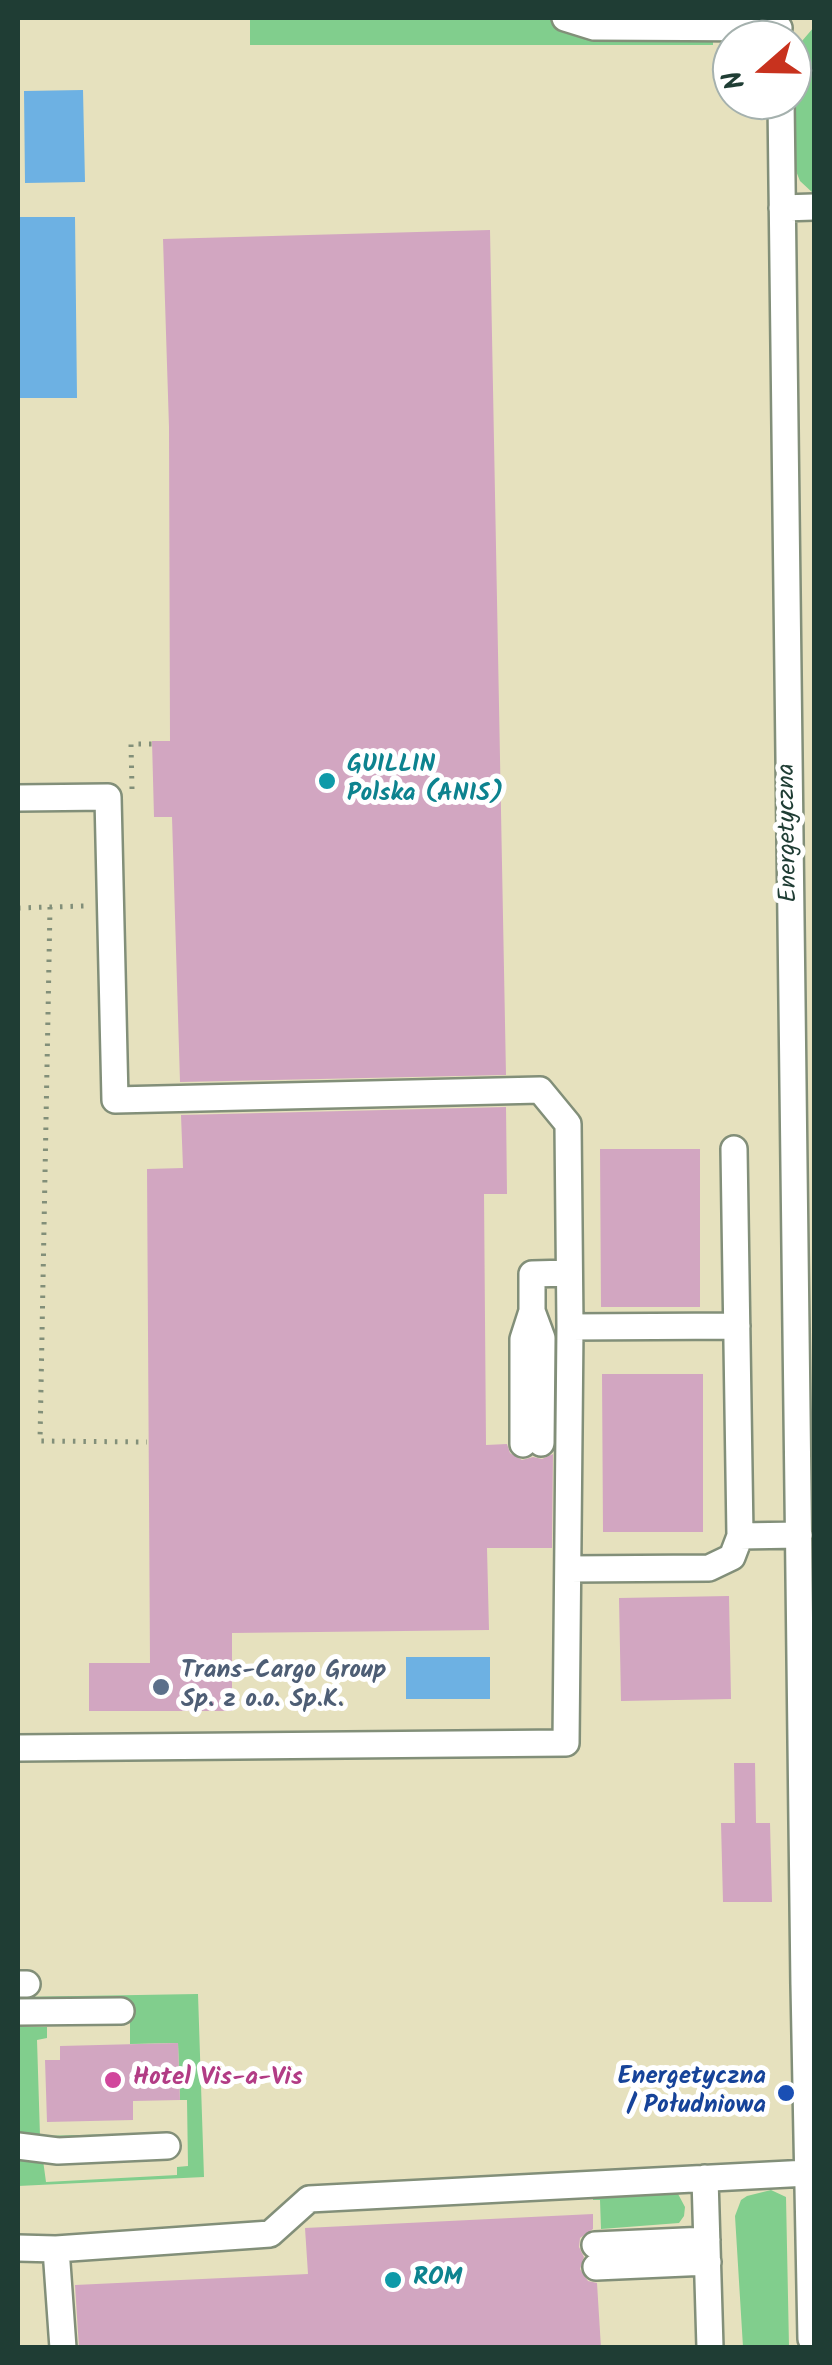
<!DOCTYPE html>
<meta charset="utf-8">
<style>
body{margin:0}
#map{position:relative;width:832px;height:2365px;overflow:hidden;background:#e6e1be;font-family:Kalam,sans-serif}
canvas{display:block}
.frame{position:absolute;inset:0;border:20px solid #1f3d34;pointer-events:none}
.north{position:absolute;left:712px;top:20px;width:100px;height:100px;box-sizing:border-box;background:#fff;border:2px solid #a5b1ae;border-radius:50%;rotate:250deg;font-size:28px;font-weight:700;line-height:40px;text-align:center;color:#1f3d34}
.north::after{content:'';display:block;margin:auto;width:35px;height:45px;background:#c8321e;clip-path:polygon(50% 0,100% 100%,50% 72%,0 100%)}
</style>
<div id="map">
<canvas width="832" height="2365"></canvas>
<div class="frame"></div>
<div class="north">N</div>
</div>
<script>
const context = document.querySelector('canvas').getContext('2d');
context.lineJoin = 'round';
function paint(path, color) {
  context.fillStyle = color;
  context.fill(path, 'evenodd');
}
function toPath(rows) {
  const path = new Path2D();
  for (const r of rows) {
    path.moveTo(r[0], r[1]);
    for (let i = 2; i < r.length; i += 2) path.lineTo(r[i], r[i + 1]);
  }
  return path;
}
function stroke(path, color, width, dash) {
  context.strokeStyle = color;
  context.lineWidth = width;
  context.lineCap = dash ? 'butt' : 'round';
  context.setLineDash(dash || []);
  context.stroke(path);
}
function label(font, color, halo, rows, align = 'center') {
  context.font = font + ' Kalam,sans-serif';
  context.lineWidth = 10;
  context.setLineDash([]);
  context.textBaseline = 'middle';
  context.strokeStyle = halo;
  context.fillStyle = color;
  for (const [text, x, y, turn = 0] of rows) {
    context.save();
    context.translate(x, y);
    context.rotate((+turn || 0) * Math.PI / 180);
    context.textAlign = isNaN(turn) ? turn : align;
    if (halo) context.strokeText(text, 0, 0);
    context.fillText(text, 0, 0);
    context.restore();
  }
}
paint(toPath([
 [250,18,548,18,566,31,583,37,713,38,713,45,250,45],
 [814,27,814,194,800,181,794,166,793,62,796,48],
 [198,1994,204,2177,18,2186,18,2154,43,2160,46,2182,177,2175,177,2167,188,2166,187,2100,180,2100,178,2043,130,2044,130,2000,46,2001,18,2004,18,1997],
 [18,2027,47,2027,47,2038,37,2040,40,2136,121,2134,121,2139,60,2143,18,2138],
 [771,2190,786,2197,789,2347,743,2347,735,2216,741,2200,747,2196],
 [593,2191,677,2192,685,2207,684,2216,679,2223,601,2229,600,2200,593,2200]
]), '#81ce8d');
paint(toPath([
 [83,90,85,182,25,183,24,91],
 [18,217,75,217,77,398,18,398],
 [406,1657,490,1657,490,1699,406,1699]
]), '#6db1e3');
paint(toPath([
 [490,230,506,1075,180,1082,172,817,154,817,152,741,170,741,169,427,163,239],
 [506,1107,507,1194,484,1194,486,1445,507,1444,510,1453,522,1460,533,1457,542,1459,553,1454,552,1548,487,1548,489,1630,232,1633,232,1711,89,1711,89,1663,150,1663,147,1169,183,1168,181,1115],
 [600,1149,700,1149,700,1307,601,1307],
 [602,1374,703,1374,703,1532,603,1532],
 [729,1596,731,1699,621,1701,619,1598],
 [734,1763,755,1763,756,1823,770,1823,772,1902,723,1902,721,1823,735,1823],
 [178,2043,180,2100,133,2101,133,2120,47,2122,45,2060,60,2060,60,2046],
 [593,2214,593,2229,580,2238,579,2247,584,2257,580,2269,588,2281,597,2283,601,2348,79,2348,75,2285,308,2274,305,2228]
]), '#d2a6c1');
const minor = toPath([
 [565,18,594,27,779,28],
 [781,100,804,1985,811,2339,814,2344],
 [782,208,814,207],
 [18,798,108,797,115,1100,540,1090,568,1124,570,1327,566,1743,18,1748],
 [734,1149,740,1536],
 [532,1311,542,1338,541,1443],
 [570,1327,737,1326],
 [523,1444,523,1339,532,1311,532,1274,569,1273],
 [569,1569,709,1568,732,1557,740,1536,799,1535],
 [18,1984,27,1984],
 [18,2012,121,2011],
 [18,2146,58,2151,167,2146],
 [705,2178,710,2348],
 [595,2245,707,2240],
 [18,2248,56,2249,270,2234,309,2199,808,2173],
 [56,2249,63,2348],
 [596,2267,708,2262]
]);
stroke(minor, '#828f79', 30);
stroke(toPath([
 [132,789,131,744,152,744],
 [50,907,40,1441,147,1442],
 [18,908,84,906]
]), '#828f79', 5, [2.5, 8]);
stroke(minor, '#fff', 25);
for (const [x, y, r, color] of [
 [327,781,10,"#0f9aa8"],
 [161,1687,10,"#5c6f8a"],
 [113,2080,10,"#d1479c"],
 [786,2093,10,"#1a4fb4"],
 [393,2280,10,"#0f9aa8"]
]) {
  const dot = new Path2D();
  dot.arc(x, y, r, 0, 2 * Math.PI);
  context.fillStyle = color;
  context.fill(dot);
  stroke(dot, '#fff', 4);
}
label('bold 25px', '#0d838f', '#fff', [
 ["GUILLIN",347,767],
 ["Polska (ANIS)",347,796],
 ["ROM",413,2280]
], 'left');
label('25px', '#1f3d34', '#fff', [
 ["Energetyczna",790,833,-91]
]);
label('bold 25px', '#4e5e75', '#fff', [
 ["Trans-Cargo Group",181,1673],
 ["Sp. z o.o. Sp.K.",181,1702]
], 'left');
label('bold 25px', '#164399', '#fff', [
 ["Energetyczna",766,2079],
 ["/ Południowa",766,2108]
], 'right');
label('bold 25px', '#b23c85', '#fff', [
 ["Hotel Vis-a-Vis",133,2080]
], 'left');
</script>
